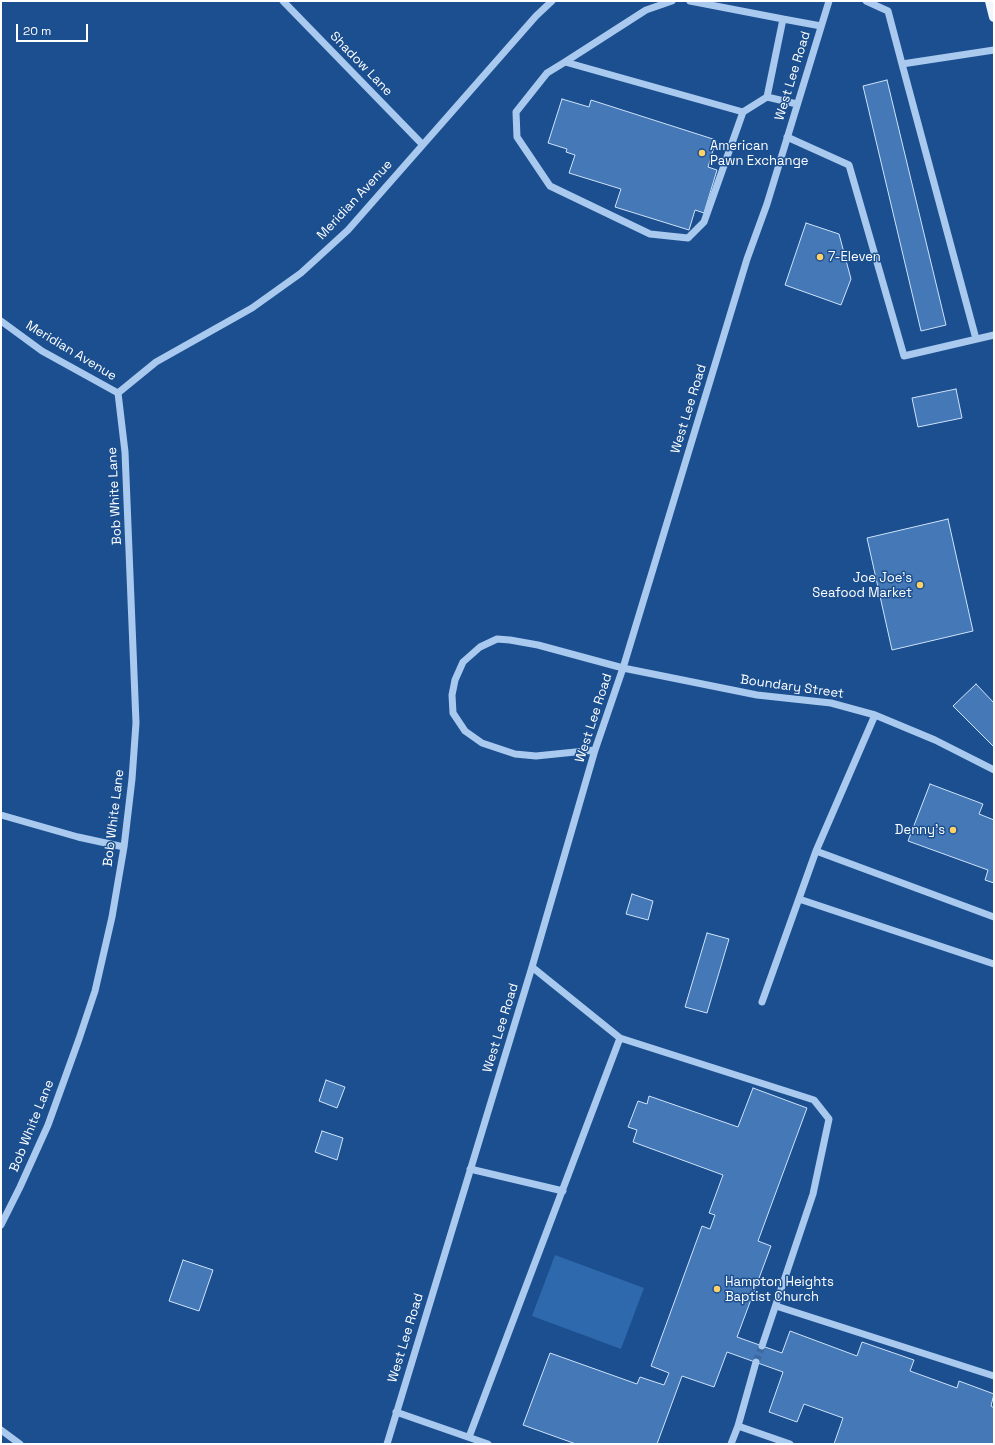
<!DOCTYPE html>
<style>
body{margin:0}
#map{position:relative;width:995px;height:1445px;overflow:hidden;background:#1b4f8f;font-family:"Space Grotesk",sans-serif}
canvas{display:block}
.frame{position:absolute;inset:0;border:2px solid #fff;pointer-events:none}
.scale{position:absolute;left:16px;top:24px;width:72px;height:18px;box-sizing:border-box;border:2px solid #fff;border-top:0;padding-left:5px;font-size:12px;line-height:14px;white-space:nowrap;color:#fff;-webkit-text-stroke:3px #1b4f8f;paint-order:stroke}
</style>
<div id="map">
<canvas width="995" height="1445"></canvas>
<div class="frame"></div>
<div class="scale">20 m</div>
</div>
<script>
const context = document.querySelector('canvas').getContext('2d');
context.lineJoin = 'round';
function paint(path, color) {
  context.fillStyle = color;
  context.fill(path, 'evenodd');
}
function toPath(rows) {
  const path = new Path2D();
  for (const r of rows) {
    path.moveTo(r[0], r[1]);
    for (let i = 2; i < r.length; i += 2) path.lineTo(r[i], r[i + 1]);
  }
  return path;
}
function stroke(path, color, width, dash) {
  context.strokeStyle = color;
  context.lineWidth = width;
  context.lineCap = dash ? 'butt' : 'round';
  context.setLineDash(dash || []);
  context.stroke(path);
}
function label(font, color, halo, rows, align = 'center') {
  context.font = font + ' "Space Grotesk",sans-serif';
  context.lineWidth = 3;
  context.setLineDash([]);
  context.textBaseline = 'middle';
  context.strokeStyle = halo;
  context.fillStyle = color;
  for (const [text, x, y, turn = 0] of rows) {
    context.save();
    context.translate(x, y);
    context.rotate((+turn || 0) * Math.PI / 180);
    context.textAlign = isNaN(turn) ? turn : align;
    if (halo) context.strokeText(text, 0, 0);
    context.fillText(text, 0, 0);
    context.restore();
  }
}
paint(toPath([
 [555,1255,644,1288,621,1349,532,1316]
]), '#2e69ad');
const building = toPath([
 [887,80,946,325,921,331,863,86,887,80],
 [562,99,589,107,591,100,716,140,708,167,717,170,704,213,695,210,689,230,615,207,621,189,569,173,575,155,566,152,567,149,548,143,562,99],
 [806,223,839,234,851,279,841,305,785,285,806,223],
 [956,389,962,418,918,427,912,398,956,389],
 [948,519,973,631,892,650,867,538,948,519],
 [976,684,994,703,994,747,953,706,976,684],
 [930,784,983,804,979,814,994,820,994,883,985,880,988,870,908,841,930,784],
 [632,894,653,901,648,920,626,914,632,894],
 [707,933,729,939,707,1013,685,1007,707,933],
 [326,1080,345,1087,337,1108,319,1101,326,1080],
 [753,1088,807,1108,758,1241,771,1246,737,1337,782,1353,790,1331,857,1356,862,1342,914,1360,910,1371,957,1388,959,1381,994,1394,991,1406,994,1408,994,1444,834,1444,843,1418,804,1404,797,1422,769,1412,783,1372,727,1352,714,1387,682,1376,657,1444,576,1444,523,1425,550,1353,637,1384,640,1377,664,1385,669,1373,651,1366,702,1226,710,1229,715,1215,709,1213,723,1175,633,1142,637,1130,628,1127,638,1101,647,1104,649,1096,738,1127,753,1088],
 [322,1131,343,1138,337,1160,315,1152,322,1131],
 [183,1260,213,1270,199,1311,169,1301,183,1260]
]);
paint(building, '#4478b7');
stroke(building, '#cfe3fa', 1);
stroke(toPath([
 [756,1362,762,1346]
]), '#3d69a0', 7, [7, 3.5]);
stroke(toPath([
 [283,1,422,144],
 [690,1,783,19],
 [866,1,888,11,902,64,994,50],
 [565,62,646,10,672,1],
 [902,64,976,339],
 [767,97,783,19,821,26],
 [743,112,704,222,688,238,650,234,550,186,517,137,516,112,547,73,565,62,743,112,767,97,797,104],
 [787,137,849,165,904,356,994,335],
 [1,321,42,351,118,393],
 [118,393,156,362,252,308,301,273,348,230,536,16,552,1],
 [595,750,536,756,515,754,482,743,465,731,453,713,452,695,455,680,463,662,480,647,497,639,510,640,538,645,623,668,757,695,831,703,875,715,935,740,994,770],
 [1,815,78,837,124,847],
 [816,851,994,917],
 [799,899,994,964],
 [532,967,620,1038,814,1100,829,1119,813,1194,762,1346],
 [762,1002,816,851,875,715],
 [470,1169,563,1191],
 [1,1225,20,1187,48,1125,79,1039,95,991,112,917,124,847,132,779,136,723,125,452,118,393],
 [776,1306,994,1376],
 [396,1412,488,1444],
 [738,1426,790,1444],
 [1,1430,20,1444],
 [469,1437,620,1038],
 [387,1444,532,967,595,750,623,668,747,259,767,204,829,1],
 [731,1444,738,1426,756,1362]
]), '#a9c9ee', 7);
stroke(toPath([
 [990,1,994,17]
]), '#f0f6ff', 10);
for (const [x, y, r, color] of [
 [702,153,4,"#ffd166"],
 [820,257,4,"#ffd166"],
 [920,585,4,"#ffd166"],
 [953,830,4,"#ffd166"],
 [717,1289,4,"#ffd166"]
]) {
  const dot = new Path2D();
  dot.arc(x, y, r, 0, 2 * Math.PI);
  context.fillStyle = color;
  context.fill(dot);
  stroke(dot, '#1b4f8f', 1.5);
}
label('13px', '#fff', '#1b4f8f', [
 ["Shadow Lane",361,64,46],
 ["West Lee Road",793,76,-73],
 ["Meridian Avenue",355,200,-47],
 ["Meridian Avenue",71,351,31],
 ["West Lee Road",689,409,-73],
 ["Bob White Lane",115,496,-93],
 ["Boundary Street",792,687,8],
 ["West Lee Road",594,718,-72],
 ["Bob White Lane",114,818,-83],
 ["West Lee Road",501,1028,-73],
 ["Bob White Lane",32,1126,-68],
 ["West Lee Road",406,1338,-73]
]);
label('13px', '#fff', '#1b4f8f', [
 ["American",710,146],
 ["Pawn Exchange",710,161],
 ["7-Eleven",828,257],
 ["Joe Joe's",912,578,"right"],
 ["Seafood Market",912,593,"right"],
 ["Denny's",945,830,"right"],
 ["Hampton Heights",725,1282],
 ["Baptist Church",725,1297]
], 'left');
</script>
